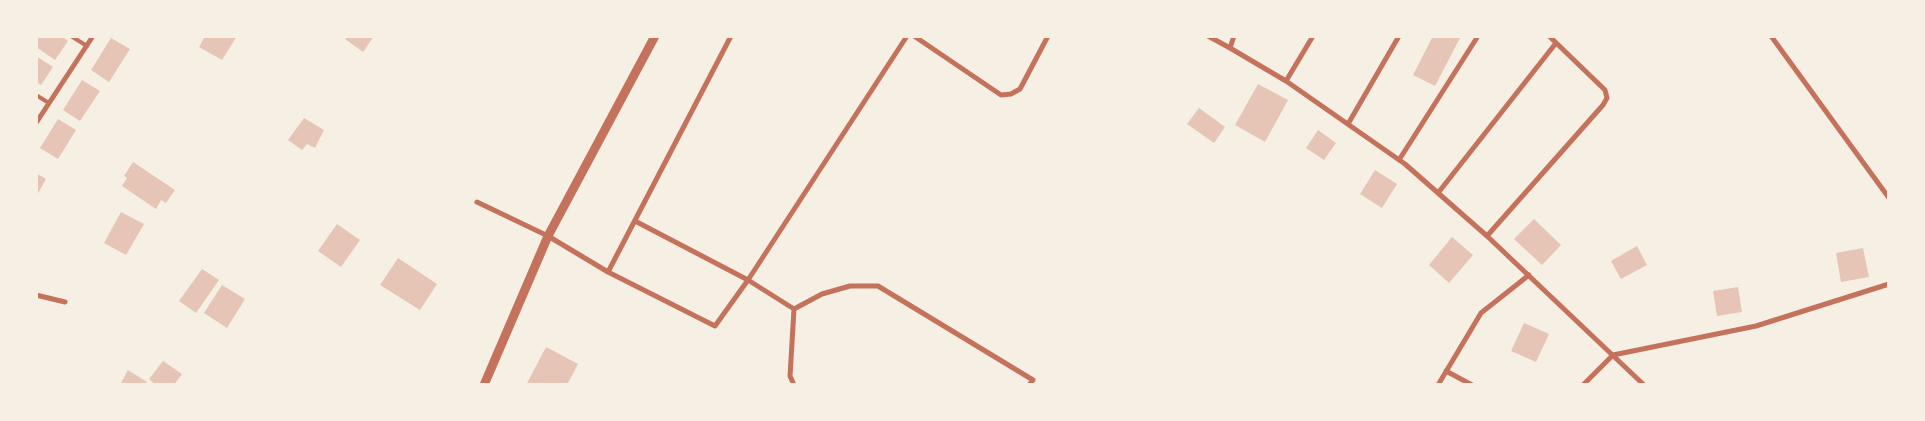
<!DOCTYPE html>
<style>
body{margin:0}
#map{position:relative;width:1925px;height:421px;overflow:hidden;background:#f6efe4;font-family:Rubik,sans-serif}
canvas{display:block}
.frame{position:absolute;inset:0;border:38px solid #f6efe4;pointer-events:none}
</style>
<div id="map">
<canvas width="1925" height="421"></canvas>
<div class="frame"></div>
</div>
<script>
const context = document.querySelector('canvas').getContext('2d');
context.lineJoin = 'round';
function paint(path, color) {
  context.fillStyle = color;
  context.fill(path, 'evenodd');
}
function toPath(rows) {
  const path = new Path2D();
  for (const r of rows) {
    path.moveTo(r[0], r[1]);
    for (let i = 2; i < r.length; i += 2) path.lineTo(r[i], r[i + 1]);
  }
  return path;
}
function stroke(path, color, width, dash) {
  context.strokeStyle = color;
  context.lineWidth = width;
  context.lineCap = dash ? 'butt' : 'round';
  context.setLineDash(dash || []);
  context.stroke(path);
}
paint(toPath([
 [36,36,61,36,68,41,55,60,36,47],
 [205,36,237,36,222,60,199,47],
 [347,36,374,36,363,52,345,39],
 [1433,36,1461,36,1435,86,1413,75],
 [111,38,130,49,109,82,91,70],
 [36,56,53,67,41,85,36,82],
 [82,80,100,91,80,121,63,110],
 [1258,84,1288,100,1265,142,1235,125],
 [1199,108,1225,127,1214,143,1187,124],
 [304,118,324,130,315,148,307,144,302,150,288,140],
 [58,119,76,130,58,159,40,148],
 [1318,130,1336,143,1324,160,1306,148],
 [133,162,175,190,166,203,161,200,156,209,122,186,127,178,124,176],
 [1375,170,1397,184,1382,208,1360,194],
 [36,173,46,179,36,197],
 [121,212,144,224,126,255,104,243],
 [1534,219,1561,245,1542,265,1514,239],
 [337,224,360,240,341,267,318,251],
 [1452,237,1473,255,1449,283,1429,265],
 [1637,246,1647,265,1621,279,1611,261],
 [1863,248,1869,277,1841,282,1836,253],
 [398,258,437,284,420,310,380,285],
 [202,269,219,280,196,313,179,301],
 [222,285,245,299,227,328,204,313],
 [1738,287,1742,312,1717,316,1713,291],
 [1524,323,1549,334,1536,362,1511,351],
 [546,347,578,364,567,385,526,385],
 [163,361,182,374,174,385,156,385,149,379],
 [128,370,147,382,146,385,120,385]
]), '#e6c5b7');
stroke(toPath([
 [71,36,87,46],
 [36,95,49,103]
]), '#c5725c', 4);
stroke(toPath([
 [914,36,1001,95,1011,94,1020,89,1048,36],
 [1208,36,1230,48],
 [1234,36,1230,48,1286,81,1405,164,1487,236,1644,385],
 [1771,36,1889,198],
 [1286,81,1313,36],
 [36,123,93,36],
 [1348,124,1399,36],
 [1399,160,1478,36],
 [1438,193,1556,43],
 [477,202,548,236,608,272,731,36],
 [635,221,748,280,794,309],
 [1487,236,1603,105,1607,98,1605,90,1549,36],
 [608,272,715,326,748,280,907,36],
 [36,295,65,302],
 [1446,371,1472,385],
 [794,385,790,376,794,309,822,294,850,286,878,286,1033,380,1029,385],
 [1438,385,1481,313,1529,275],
 [1583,385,1613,355,1756,326,1889,284]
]), '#c5725c', 5);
stroke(toPath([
 [484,385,548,236,655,36]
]), '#c5725c', 9);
</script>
